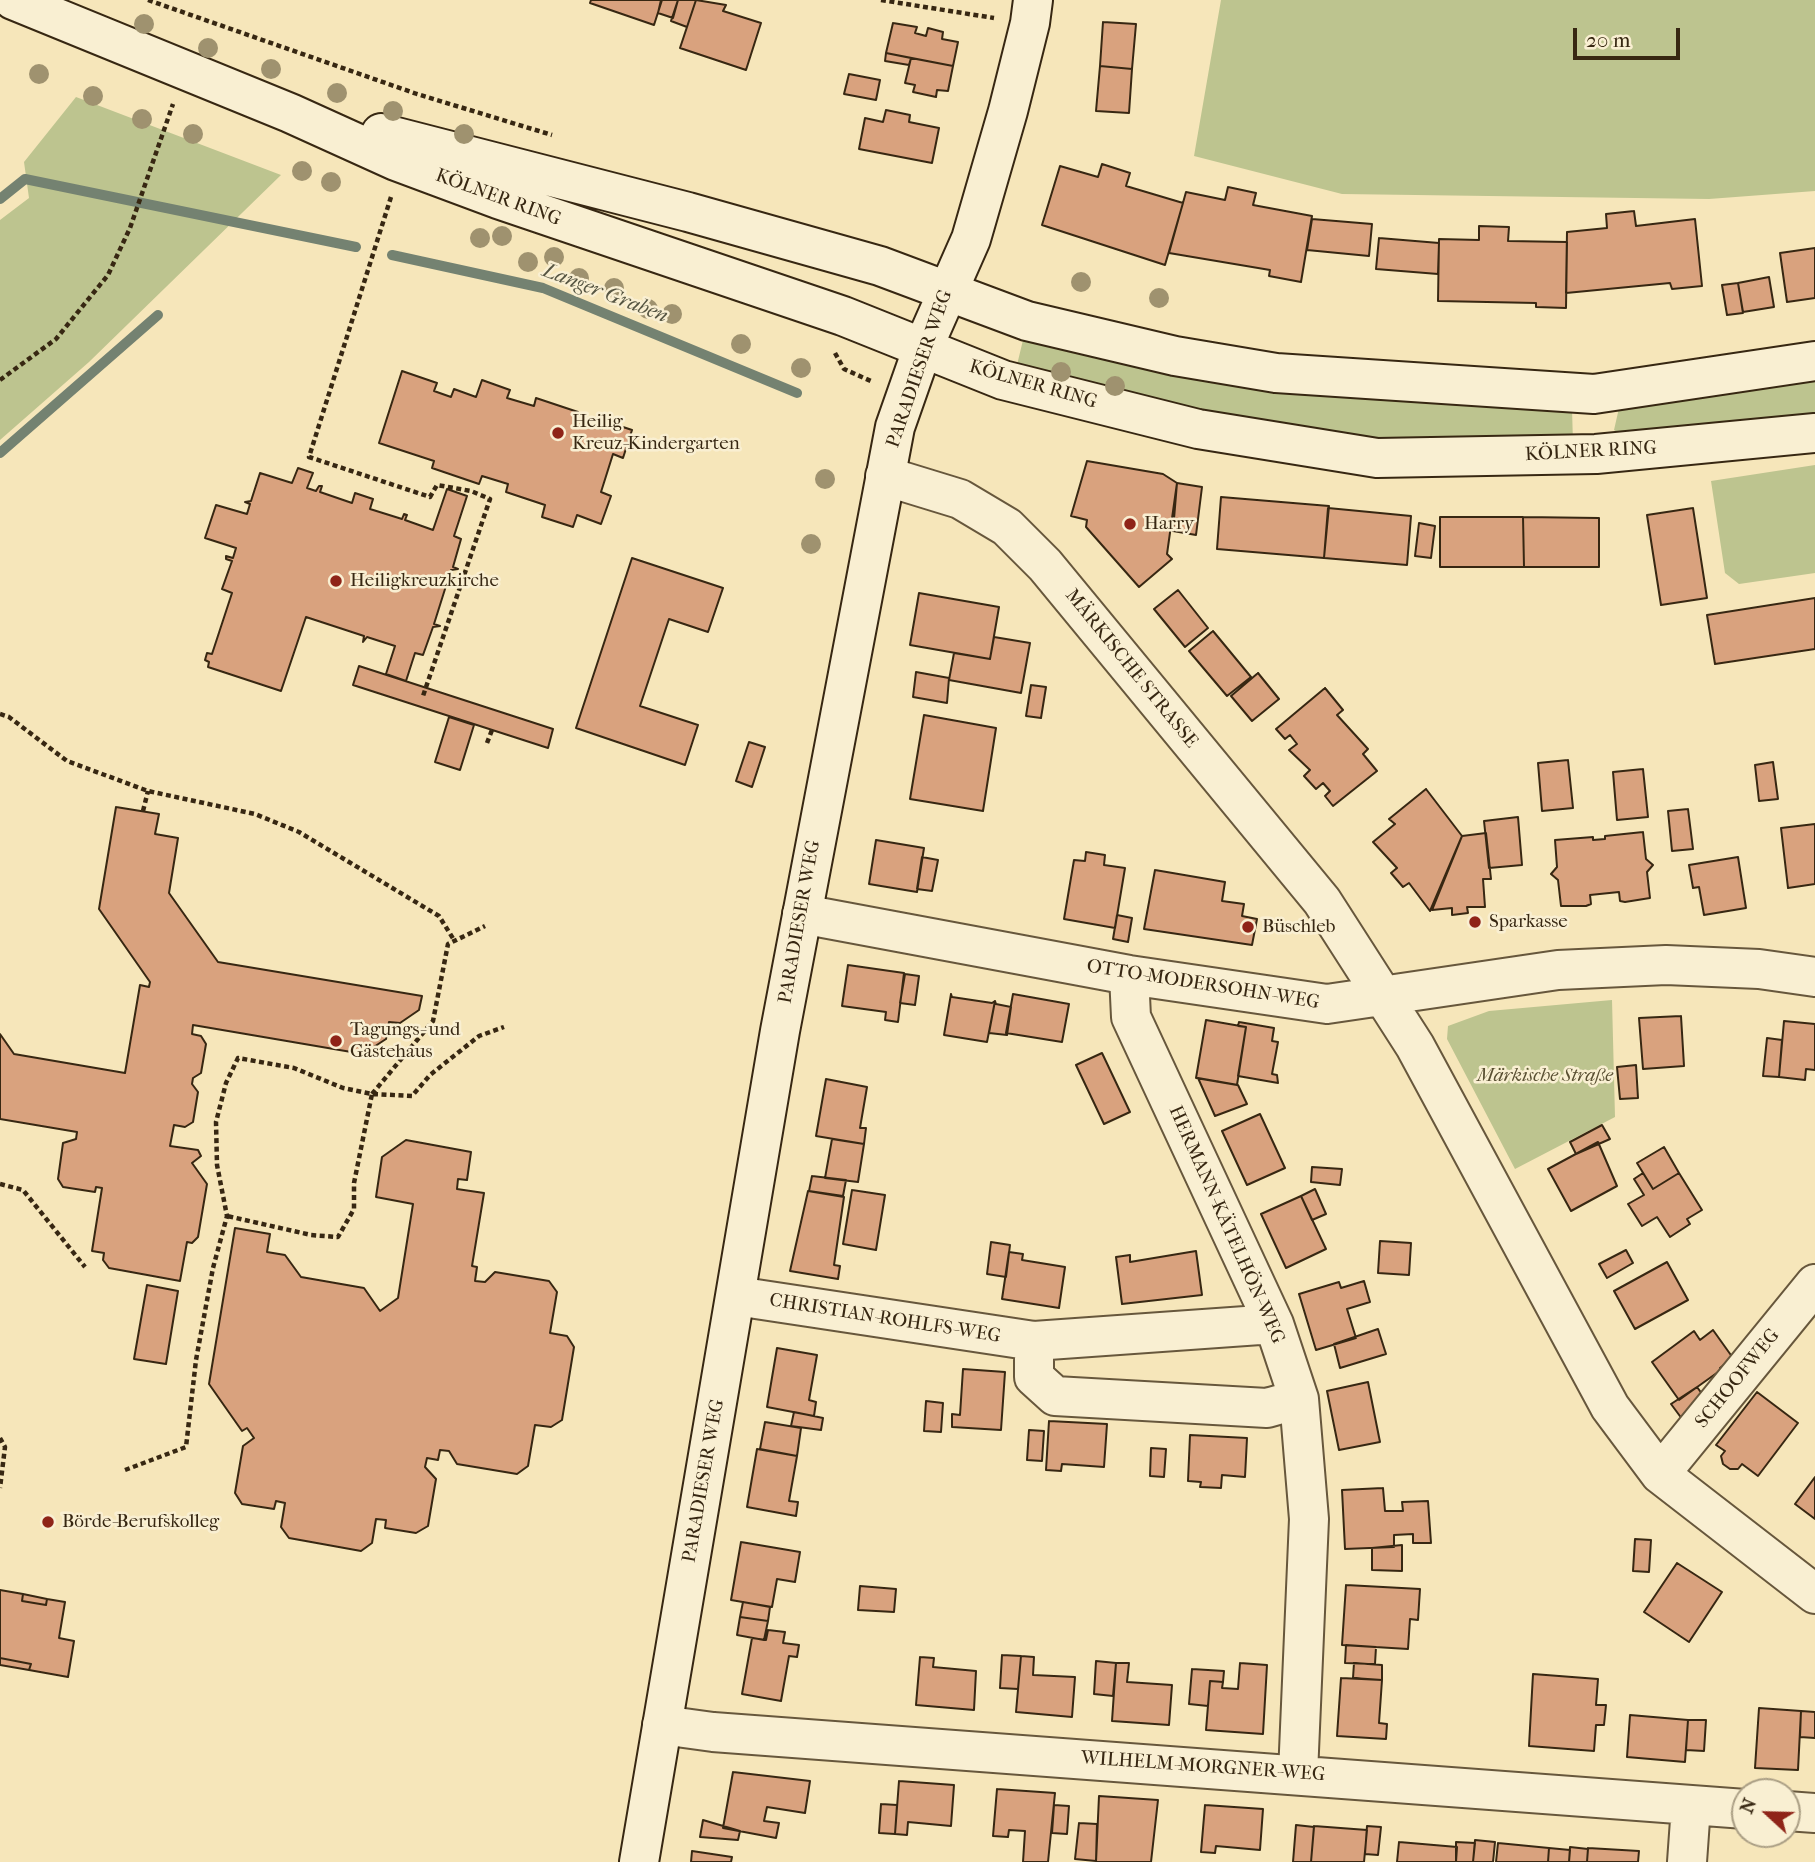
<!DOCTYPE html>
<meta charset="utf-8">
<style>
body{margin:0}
#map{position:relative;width:1815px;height:1862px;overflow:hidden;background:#f6e6ba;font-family:"IM FELL French Canon",serif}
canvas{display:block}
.north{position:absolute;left:1731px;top:1778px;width:70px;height:70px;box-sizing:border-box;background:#f9efd2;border:2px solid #ab9f85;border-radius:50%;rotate:292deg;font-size:19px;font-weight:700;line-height:28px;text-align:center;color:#372712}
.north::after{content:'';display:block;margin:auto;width:24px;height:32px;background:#8f2418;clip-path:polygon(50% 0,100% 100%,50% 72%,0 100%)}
.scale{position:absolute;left:1573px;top:28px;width:107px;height:32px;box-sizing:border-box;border:4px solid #372712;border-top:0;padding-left:9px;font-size:21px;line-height:24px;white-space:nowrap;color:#372712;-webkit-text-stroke:5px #f9efd2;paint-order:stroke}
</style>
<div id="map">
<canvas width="1815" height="1862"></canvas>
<div class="north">N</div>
<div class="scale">20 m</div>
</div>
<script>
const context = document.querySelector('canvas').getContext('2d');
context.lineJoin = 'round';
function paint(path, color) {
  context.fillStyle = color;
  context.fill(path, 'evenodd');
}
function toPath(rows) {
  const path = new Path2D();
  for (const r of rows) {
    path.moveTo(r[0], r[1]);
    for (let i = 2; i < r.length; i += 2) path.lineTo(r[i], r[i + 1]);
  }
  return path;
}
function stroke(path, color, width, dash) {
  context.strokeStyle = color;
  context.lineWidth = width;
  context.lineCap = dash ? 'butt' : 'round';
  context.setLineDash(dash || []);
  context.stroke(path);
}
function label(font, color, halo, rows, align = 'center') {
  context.font = font + ' "IM FELL French Canon",serif';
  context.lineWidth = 5;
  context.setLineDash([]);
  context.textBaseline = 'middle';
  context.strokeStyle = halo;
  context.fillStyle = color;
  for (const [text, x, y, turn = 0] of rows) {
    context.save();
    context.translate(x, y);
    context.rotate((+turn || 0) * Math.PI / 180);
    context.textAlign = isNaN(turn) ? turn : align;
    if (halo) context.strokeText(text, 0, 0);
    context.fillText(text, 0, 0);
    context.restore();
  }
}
paint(toPath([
 [1221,0,1815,0,1815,191,1709,199,1342,194,1194,156],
 [76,97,281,175,89,362,0,440,0,220,29,198,24,162],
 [1023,340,1212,383,1365,399,1572,408,1573,444,1417,442,1245,422,1017,365],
 [1815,375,1815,416,1625,438,1614,430,1619,408],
 [1815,465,1815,573,1739,584,1725,573,1711,481],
 [1612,1000,1615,1117,1515,1169,1447,1039,1448,1026,1489,1011]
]), '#bdc48f');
stroke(toPath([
 [0,199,25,179,356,247],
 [392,255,543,288,797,393],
 [0,453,158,315]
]), '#748271', 10);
const building = toPath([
 [591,0,662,0,654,25,590,3,591,0],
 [661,0,678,0,673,18,658,13,661,0],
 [678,0,696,0,687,27,671,21,678,0],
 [696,0,726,5,723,11,761,23,746,70,680,48,696,0],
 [1103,22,1136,24,1132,69,1100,66,1103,22],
 [893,23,917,27,915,33,926,36,928,28,943,32,942,39,958,42,953,66,886,53,893,23],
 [886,53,911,58,909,65,885,61,886,53],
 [911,58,953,66,948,91,937,90,936,97,913,92,915,85,905,83,911,58],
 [1100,66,1132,69,1129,113,1096,111,1100,66],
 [849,74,880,80,876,100,844,94,849,74],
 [886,110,910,115,909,122,939,128,932,163,859,149,865,118,883,122,886,110],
 [1102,164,1130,173,1126,186,1183,203,1165,265,1042,225,1060,166,1098,177,1102,164],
 [1228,187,1256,193,1253,205,1312,216,1301,282,1269,276,1270,270,1169,253,1186,192,1225,200,1228,187],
 [1634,211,1636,226,1695,219,1702,286,1672,289,1670,283,1566,293,1567,232,1607,228,1606,214,1634,211],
 [1312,219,1372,224,1369,256,1307,250,1312,219],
 [1479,226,1509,227,1508,241,1567,242,1566,308,1536,307,1536,303,1438,301,1439,239,1479,240,1479,226],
 [1379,238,1439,243,1438,274,1376,269,1379,238],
 [1815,248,1815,298,1787,302,1780,253,1815,248],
 [1769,277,1774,307,1743,312,1738,283,1769,277],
 [1738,283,1743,313,1727,315,1722,285,1738,283],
 [402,371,437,383,434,391,451,397,454,389,476,397,482,380,510,390,507,398,534,406,536,398,578,412,575,420,602,429,605,421,632,430,623,458,613,454,601,492,611,496,601,524,577,515,573,527,542,517,545,505,506,492,508,484,482,476,479,484,432,468,434,461,379,443,402,371],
 [1087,461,1163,474,1177,483,1167,554,1172,559,1139,587,1086,527,1087,520,1071,516,1087,461],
 [298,468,313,473,307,488,316,491,319,486,322,486,320,492,352,503,355,493,373,499,370,509,402,519,404,514,407,515,405,520,433,530,447,489,467,496,454,536,461,539,453,567,458,569,451,570,434,624,440,626,433,627,423,655,415,653,406,681,386,674,395,646,367,637,363,642,364,636,306,617,281,691,208,667,209,662,205,660,207,653,212,654,232,593,222,589,232,561,226,559,226,556,233,558,236,548,205,538,216,505,247,514,250,504,245,502,251,501,260,473,292,483,298,468],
 [1177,483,1202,487,1196,535,1173,531,1177,483],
 [1221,497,1329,506,1324,558,1217,549,1221,497],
 [1328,508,1411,516,1407,565,1324,558,1328,508],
 [1693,508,1707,598,1661,605,1647,515,1693,508],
 [1440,517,1523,517,1524,567,1440,567,1440,517],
 [1523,517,1599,518,1599,567,1524,567,1523,517],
 [1419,523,1435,526,1431,558,1415,556,1419,523],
 [632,558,723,588,708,632,669,619,640,706,698,725,685,765,576,728,632,558],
 [1178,590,1208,628,1185,647,1154,609,1178,590],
 [919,593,999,607,990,659,910,645,919,593],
 [1815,598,1815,649,1715,664,1707,615,1815,598],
 [1213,631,1251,677,1227,696,1189,651,1213,631],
 [994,637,1030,643,1021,693,949,680,954,653,990,659,994,637],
 [359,666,553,729,548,748,353,685,359,666],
 [916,672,949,678,947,703,913,697,916,672],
 [1258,673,1279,699,1252,721,1231,696,1258,673],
 [1031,685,1046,687,1041,718,1026,716,1031,685],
 [1325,688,1343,710,1337,715,1368,749,1363,754,1377,771,1333,806,1325,796,1330,791,1323,783,1316,789,1304,776,1310,770,1289,750,1297,744,1290,735,1285,739,1276,729,1325,688],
 [924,715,996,728,983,811,910,799,924,715],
 [449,717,474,725,460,770,435,762,449,717],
 [749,742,765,747,752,787,736,781,749,742],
 [1568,760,1573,808,1542,811,1538,763,1568,760],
 [1773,762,1778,799,1759,801,1755,765,1773,762],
 [1643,769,1648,817,1617,820,1613,772,1643,769],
 [1426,789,1462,836,1430,911,1409,883,1403,887,1391,873,1397,868,1373,842,1395,824,1389,819,1426,789],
 [116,807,159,814,155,834,178,838,169,893,218,962,422,996,419,1010,400,1023,389,1022,386,1039,363,1054,193,1025,192,1034,201,1036,206,1044,201,1073,193,1078,192,1084,198,1092,193,1122,185,1127,174,1125,170,1146,198,1150,201,1156,192,1163,207,1184,198,1237,192,1243,187,1242,180,1281,109,1268,103,1260,104,1253,92,1251,102,1188,96,1187,95,1192,63,1187,58,1179,63,1143,76,1139,77,1132,0,1119,0,1034,14,1054,125,1073,140,985,149,987,150,982,99,909,116,807],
 [1688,809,1693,849,1672,851,1668,811,1688,809],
 [1518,817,1522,865,1489,868,1484,821,1518,817],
 [1815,824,1815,884,1788,888,1781,828,1815,824],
 [1643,832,1646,859,1653,865,1647,872,1650,898,1625,902,1620,901,1619,892,1590,895,1591,904,1586,906,1561,906,1558,880,1551,874,1557,867,1555,840,1593,837,1593,840,1605,839,1605,836,1643,832],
 [1486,833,1491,879,1483,879,1485,907,1467,907,1468,913,1452,915,1452,908,1432,910,1462,836,1486,833],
 [876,840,924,848,917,892,869,884,876,840],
 [1086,852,1105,855,1104,865,1125,868,1115,928,1064,919,1074,860,1085,861,1086,852],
 [922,857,938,860,932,891,917,889,922,857],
 [1738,857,1746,908,1704,915,1699,887,1693,888,1689,865,1738,857],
 [1155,870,1225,882,1222,901,1244,904,1242,916,1257,919,1252,945,1144,929,1155,870],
 [1117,915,1132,918,1128,942,1113,939,1117,915],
 [848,965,904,973,898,1022,885,1020,886,1012,842,1006,848,965],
 [905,974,919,976,915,1005,900,1003,905,974],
 [951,994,952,997,992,1003,995,1001,987,1042,944,1035,951,994],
 [1013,994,1069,1004,1062,1042,1006,1033,1013,994],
 [995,1001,996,1004,1011,1007,1007,1035,989,1033,995,1001],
 [1681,1016,1684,1066,1643,1069,1639,1018,1681,1016],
 [1206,1020,1246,1027,1237,1085,1196,1078,1206,1020],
 [1784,1021,1815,1024,1815,1070,1806,1069,1805,1080,1779,1077,1784,1021],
 [1239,1022,1274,1028,1272,1041,1278,1042,1272,1074,1277,1075,1278,1083,1238,1076,1246,1027,1238,1026,1239,1022],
 [1767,1038,1782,1040,1779,1077,1763,1076,1767,1038],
 [1102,1053,1130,1112,1104,1124,1076,1065,1102,1053],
 [1636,1065,1638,1098,1620,1099,1617,1067,1636,1065],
 [1198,1078,1238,1085,1247,1104,1215,1116,1198,1078],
 [826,1079,867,1087,860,1128,866,1128,864,1144,816,1136,826,1079],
 [1260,1114,1285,1168,1247,1185,1222,1131,1260,1114],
 [1602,1125,1610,1139,1576,1154,1570,1142,1602,1125],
 [832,1139,864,1144,858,1182,825,1178,832,1139],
 [406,1140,471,1152,467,1180,458,1179,457,1189,484,1193,472,1266,477,1267,475,1281,485,1282,495,1272,549,1281,557,1292,550,1333,567,1336,574,1347,562,1420,551,1427,535,1425,528,1466,517,1474,457,1464,449,1451,440,1450,438,1460,427,1458,425,1467,436,1479,428,1526,416,1533,385,1528,386,1520,376,1519,372,1543,361,1551,289,1538,281,1527,285,1503,276,1501,274,1509,242,1504,235,1493,243,1446,254,1438,247,1428,242,1431,209,1384,235,1228,270,1234,267,1252,285,1255,301,1277,364,1288,380,1311,398,1298,413,1204,376,1197,382,1157,406,1140],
 [1598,1142,1617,1186,1571,1211,1548,1169,1598,1142],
 [1664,1147,1679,1173,1653,1189,1637,1163,1664,1147],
 [1312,1167,1342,1169,1340,1185,1311,1182,1312,1167],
 [1643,1173,1653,1189,1679,1173,1702,1210,1687,1219,1690,1224,1670,1237,1657,1217,1642,1226,1628,1204,1644,1195,1634,1179,1643,1173],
 [812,1176,846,1180,843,1196,809,1191,812,1176],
 [1315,1189,1326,1214,1312,1220,1301,1196,1315,1189],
 [852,1190,885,1195,876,1250,843,1244,852,1190],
 [808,1191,844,1197,834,1265,840,1266,838,1279,790,1271,808,1191],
 [1301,1196,1326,1249,1286,1268,1261,1214,1301,1196],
 [1380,1241,1411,1243,1409,1275,1378,1273,1380,1241],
 [991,1242,1010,1245,1006,1277,987,1274,991,1242],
 [1626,1250,1633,1263,1607,1278,1599,1264,1626,1250],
 [1196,1251,1202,1295,1122,1304,1116,1257,1130,1255,1130,1262,1196,1251],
 [1009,1252,1023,1254,1022,1260,1065,1267,1059,1308,1002,1299,1009,1252],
 [1667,1262,1688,1300,1635,1329,1614,1291,1667,1262],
 [1364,1281,1370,1302,1347,1309,1356,1338,1316,1350,1299,1294,1339,1282,1341,1288,1364,1281],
 [147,1285,178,1291,166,1364,134,1359,147,1285],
 [1378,1329,1386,1354,1340,1368,1334,1344,1378,1329],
 [1713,1330,1733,1358,1720,1368,1721,1370,1679,1400,1652,1362,1694,1331,1700,1340,1713,1330],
 [777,1348,817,1355,809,1400,816,1402,814,1416,767,1407,777,1348],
 [963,1369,1005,1372,1001,1430,952,1427,952,1414,960,1415,963,1369],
 [1368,1382,1380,1442,1339,1450,1327,1391,1368,1382],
 [1697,1387,1708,1402,1688,1427,1671,1404,1697,1387],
 [1757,1392,1798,1423,1758,1476,1742,1464,1738,1469,1730,1469,1723,1464,1721,1456,1725,1451,1716,1445,1757,1392],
 [926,1401,943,1403,941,1432,924,1431,926,1401],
 [794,1412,823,1418,821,1430,791,1426,794,1412],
 [1049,1421,1107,1424,1104,1467,1062,1464,1061,1471,1046,1470,1049,1421],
 [765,1422,801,1428,797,1456,760,1449,765,1422],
 [1029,1430,1044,1431,1042,1461,1027,1460,1029,1430],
 [1190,1435,1247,1438,1245,1477,1222,1475,1221,1488,1200,1487,1201,1482,1188,1481,1190,1435],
 [1151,1448,1166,1449,1164,1477,1150,1476,1151,1448],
 [757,1449,797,1456,789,1501,798,1502,796,1516,747,1507,757,1449],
 [1815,1477,1815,1519,1795,1504,1815,1477],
 [1383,1488,1385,1511,1403,1511,1402,1502,1428,1501,1431,1543,1413,1543,1413,1534,1394,1535,1394,1547,1345,1549,1342,1490,1383,1488],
 [1635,1539,1651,1540,1649,1572,1633,1571,1635,1539],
 [741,1542,800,1552,795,1582,777,1579,772,1607,731,1600,741,1542],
 [1402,1545,1402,1571,1372,1570,1372,1548,1402,1545],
 [1677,1563,1722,1592,1689,1642,1644,1612,1677,1563],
 [1346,1585,1420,1589,1418,1620,1410,1619,1408,1649,1342,1645,1346,1585],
 [860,1586,896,1589,894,1612,858,1610,860,1586],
 [0,1590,23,1594,22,1601,46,1605,47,1599,65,1602,59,1638,74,1641,68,1677,29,1670,31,1664,0,1658,0,1590],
 [23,1594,47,1599,46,1605,22,1601,23,1594],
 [743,1602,770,1607,768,1621,740,1617,743,1602],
 [740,1617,768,1621,764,1640,737,1635,740,1617],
 [768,1630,785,1632,783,1643,799,1645,797,1657,789,1656,781,1701,742,1694,752,1638,766,1640,768,1630],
 [1346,1645,1376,1647,1375,1664,1345,1663,1346,1645],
 [1002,1655,1021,1656,1018,1689,1000,1688,1002,1655],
 [1021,1656,1034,1657,1033,1675,1075,1677,1072,1717,1016,1712,1021,1656],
 [920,1657,934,1658,933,1667,976,1671,974,1710,916,1705,920,1657],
 [0,1658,31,1664,29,1670,0,1665,0,1658],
 [1096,1661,1116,1663,1113,1696,1094,1694,1096,1661],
 [1116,1663,1129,1663,1127,1682,1172,1685,1169,1725,1112,1721,1116,1663],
 [1240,1663,1267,1665,1263,1734,1206,1730,1210,1681,1223,1682,1222,1688,1238,1689,1240,1663],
 [1354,1663,1382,1665,1382,1680,1353,1678,1354,1663],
 [1192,1669,1224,1671,1223,1682,1210,1681,1208,1706,1189,1704,1192,1669],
 [1533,1674,1598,1679,1596,1705,1606,1705,1604,1725,1596,1725,1594,1751,1529,1746,1533,1674],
 [1341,1678,1382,1680,1379,1723,1387,1724,1386,1739,1337,1736,1341,1678],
 [1759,1708,1801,1711,1798,1770,1755,1768,1759,1708],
 [1801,1711,1815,1712,1815,1738,1800,1737,1801,1711],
 [1630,1715,1688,1720,1685,1762,1627,1757,1630,1715],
 [1688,1720,1706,1720,1704,1751,1686,1750,1688,1720],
 [733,1772,810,1781,805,1813,767,1807,764,1821,779,1823,776,1838,723,1828,733,1772],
 [899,1781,954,1785,951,1826,908,1822,907,1835,895,1834,899,1781],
 [997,1789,1055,1793,1048,1862,1023,1862,1025,1831,1009,1830,1008,1837,993,1836,997,1789],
 [1099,1796,1158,1800,1151,1862,1096,1862,1099,1796],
 [881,1804,897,1805,895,1834,879,1833,881,1804],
 [1054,1805,1069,1806,1067,1834,1052,1833,1054,1805],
 [1205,1805,1263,1809,1260,1850,1216,1846,1215,1853,1201,1852,1205,1805],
 [703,1820,740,1831,738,1840,700,1837,703,1820],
 [1079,1823,1097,1824,1096,1861,1075,1859,1079,1823],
 [1296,1825,1314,1827,1311,1862,1293,1862,1296,1825],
 [1314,1826,1367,1830,1364,1862,1311,1862,1314,1826],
 [1367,1826,1381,1827,1378,1855,1365,1854,1367,1826],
 [1475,1840,1495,1842,1493,1862,1473,1862,1475,1840],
 [1399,1842,1457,1847,1456,1862,1397,1862,1399,1842],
 [1456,1842,1475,1843,1473,1862,1456,1862,1456,1842],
 [1498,1843,1549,1848,1548,1862,1496,1862,1498,1843],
 [1570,1847,1588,1849,1587,1862,1569,1862,1570,1847],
 [1549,1848,1570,1850,1569,1862,1548,1862,1549,1848],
 [1588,1848,1639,1851,1638,1862,1587,1862,1588,1848],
 [692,1851,732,1857,731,1862,691,1862,692,1851]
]);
paint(building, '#d9a27e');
stroke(building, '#372712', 2);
const street = toPath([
 [885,476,960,499,1007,527,1045,565,1322,901,1415,1046,1610,1407,1660,1474,1815,1594],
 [802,914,1129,975,1327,1004,1558,970,1666,965,1759,969,1815,977],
 [1129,975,1131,1017,1274,1324,1299,1399,1309,1519,1298,1774],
 [736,1296,1034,1341,1274,1324],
 [1034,1341,1034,1377,1055,1396,1267,1408,1299,1399],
 [1660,1474,1815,1284],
 [662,1725,713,1732,1745,1809],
 [1787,1811,1815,1813],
 [1687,1862,1691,1806]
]);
const secondary = toPath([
 [13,0,290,113,396,161,498,199,843,316,1003,380,1198,429,1377,458,1596,454,1815,433],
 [381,133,688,212,880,266,1027,321,1175,356,1276,373,1594,394,1815,361],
 [639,1862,780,1031,895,427,922,350,971,239,1008,111,1030,23,1033,0]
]);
stroke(street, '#67573c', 42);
stroke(secondary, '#372712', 42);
stroke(toPath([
 [148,0,417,94,552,135],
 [881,0,994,18],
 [391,197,309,457,430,497,437,485,471,491,490,499,423,696],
 [835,353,844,369,873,382],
 [0,380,56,339,108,275,130,228,173,104],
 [0,714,9,717,67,761,148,791,255,814,299,832,439,916,454,940],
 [487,743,492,730],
 [143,811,148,791],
 [372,1094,433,1021,448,944,485,926],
 [373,1094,412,1096,430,1075,479,1036,504,1027],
 [0,1184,23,1190,85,1267],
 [0,1438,5,1447,0,1488],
 [125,1470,186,1447,196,1360,213,1268,227,1216,217,1165,216,1122,226,1083,238,1058,294,1068,343,1088,372,1094,354,1183,354,1209,338,1237,311,1235,227,1216]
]), '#372712', 4.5, [5, 3.5]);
stroke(street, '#f9efd2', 38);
stroke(secondary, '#f9efd2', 38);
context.fillStyle = '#9f926f';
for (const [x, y] of [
 [144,24],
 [208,48],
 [271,69],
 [39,74],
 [337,93],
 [93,96],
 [393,111],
 [142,119],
 [193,134],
 [464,134],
 [302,171],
 [331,182],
 [502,236],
 [480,238],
 [554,257],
 [528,262],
 [579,278],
 [1081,282],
 [614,288],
 [1159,298],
 [648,309],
 [672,314],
 [741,344],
 [801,368],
 [1061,372],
 [1115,386],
 [825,479],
 [811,544]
]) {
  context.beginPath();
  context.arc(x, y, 10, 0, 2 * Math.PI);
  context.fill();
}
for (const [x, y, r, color] of [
 [558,433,7,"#8f2418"],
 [1130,524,7,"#8f2418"],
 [336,581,7,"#8f2418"],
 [1475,922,7,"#8f2418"],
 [1248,927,7,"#8f2418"],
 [336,1041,7,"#8f2418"],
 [48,1522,7,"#8f2418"]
]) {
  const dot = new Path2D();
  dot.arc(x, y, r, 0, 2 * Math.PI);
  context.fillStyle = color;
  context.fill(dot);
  stroke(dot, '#f9efd2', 2.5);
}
label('19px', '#372712', '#f9efd2', [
 ["KÖLNER RING",498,198,20],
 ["PARADIESER WEG",920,369,-71],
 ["KÖLNER RING",1033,385,16],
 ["KÖLNER RING",1591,452,-3],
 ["MÄRKISCHE STRASSE",1131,669,51],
 ["PARADIESER WEG",800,922,-80],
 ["OTTO-MODERSOHN-WEG",1203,985,9],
 ["HERMANN-KÄTELHÖN-WEG",1226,1225,66],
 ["CHRISTIAN-ROHLFS-WEG",885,1319,9],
 ["SCHOOFWEG",1738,1379,-51],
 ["PARADIESER WEG",704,1481,-80],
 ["WILHELM-MORGNER-WEG",1203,1767,4]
]);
label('19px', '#372712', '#f9efd2', [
 ["Heilig",572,422],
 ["Kreuz-Kindergarten",572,444],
 ["Harry",1144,524],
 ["Heiligkreuzkirche",350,581],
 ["Sparkasse",1489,922],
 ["Büschleb",1262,927],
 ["Tagungs- und",350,1030],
 ["Gästehaus",350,1052],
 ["Börde-Berufskolleg",62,1522]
], 'left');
label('italic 19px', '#584e31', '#f9efd2', [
 ["Märkische Straße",1545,1076]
]);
label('italic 21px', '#565542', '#f9efd2', [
 ["Langer Graben",605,294,21]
]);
</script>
